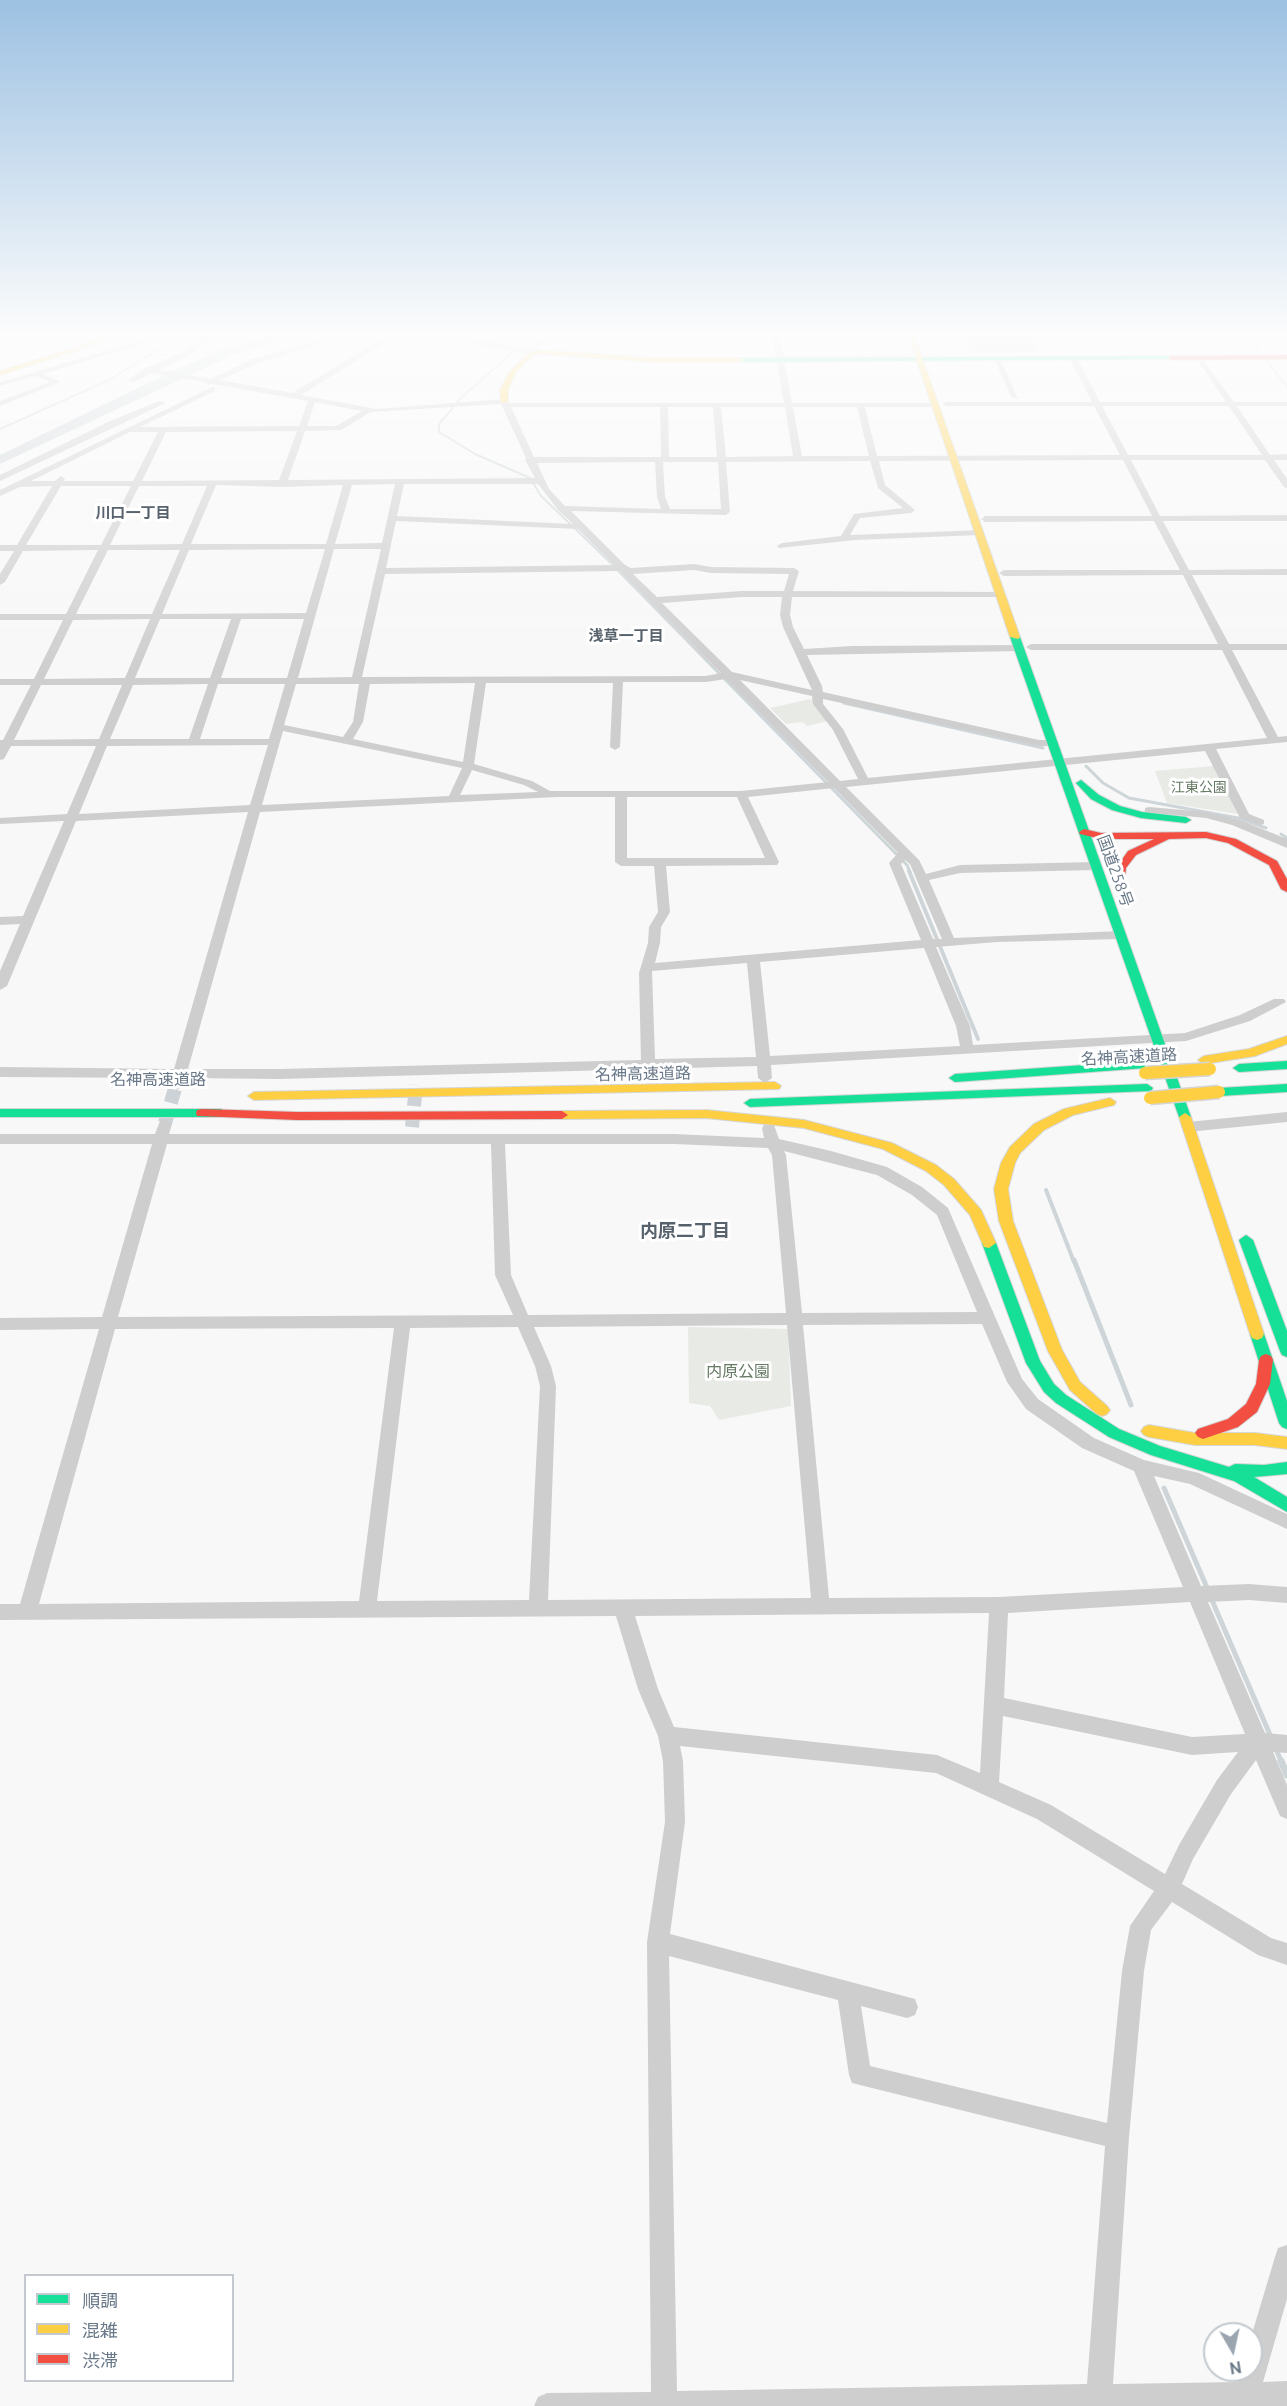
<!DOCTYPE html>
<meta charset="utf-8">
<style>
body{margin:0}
#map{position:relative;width:1287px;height:2406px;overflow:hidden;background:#f8f8f8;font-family:Ubuntu,"Noto Sans JP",sans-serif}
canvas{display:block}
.legend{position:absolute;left:24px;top:2274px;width:210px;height:108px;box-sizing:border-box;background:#fff;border:2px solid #c3c9cf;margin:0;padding:8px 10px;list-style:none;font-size:18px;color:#697888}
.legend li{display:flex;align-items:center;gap:12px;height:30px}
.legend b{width:30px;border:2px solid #c3c9cf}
.north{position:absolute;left:1203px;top:2322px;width:60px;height:60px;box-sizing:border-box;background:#fff;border:2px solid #c3c9cf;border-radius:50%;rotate:171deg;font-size:16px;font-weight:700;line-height:24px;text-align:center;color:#697888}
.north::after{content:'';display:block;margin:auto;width:21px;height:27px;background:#9ba5af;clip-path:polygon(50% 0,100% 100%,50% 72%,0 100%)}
</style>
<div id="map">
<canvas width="1287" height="2406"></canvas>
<ul class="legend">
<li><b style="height:8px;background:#16e098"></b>順調</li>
<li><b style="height:8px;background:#ffcf43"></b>混雑</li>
<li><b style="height:8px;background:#f24e42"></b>渋滞</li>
</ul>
<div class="north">N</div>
</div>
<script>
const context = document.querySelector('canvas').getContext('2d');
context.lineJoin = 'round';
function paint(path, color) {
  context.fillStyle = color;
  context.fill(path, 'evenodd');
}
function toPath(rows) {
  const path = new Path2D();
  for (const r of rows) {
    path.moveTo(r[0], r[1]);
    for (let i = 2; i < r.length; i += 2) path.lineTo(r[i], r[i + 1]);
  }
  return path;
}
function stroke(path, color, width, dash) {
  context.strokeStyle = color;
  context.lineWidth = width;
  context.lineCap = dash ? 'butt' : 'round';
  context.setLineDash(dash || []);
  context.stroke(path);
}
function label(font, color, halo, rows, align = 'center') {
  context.font = font + ' Ubuntu,"Noto Sans JP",sans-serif';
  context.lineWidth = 6;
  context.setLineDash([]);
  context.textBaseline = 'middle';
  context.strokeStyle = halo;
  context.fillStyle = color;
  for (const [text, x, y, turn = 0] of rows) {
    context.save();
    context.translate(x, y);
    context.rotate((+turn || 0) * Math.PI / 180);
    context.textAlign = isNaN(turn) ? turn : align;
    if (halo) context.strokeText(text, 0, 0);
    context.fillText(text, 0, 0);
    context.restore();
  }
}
paint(toPath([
 [811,699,828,721,807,726,803,722,786,724,770,708],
 [1214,766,1238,814,1167,803,1155,771],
 [688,1327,788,1329,791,1406,719,1420,710,1406,689,1403]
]), '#e7eae5');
stroke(toPath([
 [536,332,462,397,439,424,439,432,475,454,530,478,541,496,617,569],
 [1245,332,1262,354],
 [1267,361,1287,387],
 [0,429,109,380,174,340,195,332]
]), '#ced5d8', 2);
stroke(toPath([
 [615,567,907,865,910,872],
 [844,703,1043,748],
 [1086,766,1103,783,1129,798,1238,818,1266,828],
 [1281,834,1287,838]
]), '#ced5d8', 3);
stroke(toPath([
 [909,871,978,1039],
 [1046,1190,1074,1262]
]), '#ced5d8', 4);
stroke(toPath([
 [1074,1260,1131,1405],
 [1164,1488,1208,1590],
 [1211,1598,1271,1737],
 [1275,1747,1282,1763]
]), '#ced5d8', 5);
stroke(toPath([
 [1281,1761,1287,1775]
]), '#ced5d8', 7);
paint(toPath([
 [287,332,307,332,235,354,0,464,0,455,177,369,227,348,287,332]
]), '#ced5d8');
const building = toPath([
 [962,332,1029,332,1039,351,970,352,962,332]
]);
paint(building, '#cfd1d2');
stroke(building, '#e8e8e8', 1.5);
stroke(toPath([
 [165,1123,176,1085],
 [412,1127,416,1085]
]), '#cdd2d6', 14, [14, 7]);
const fast = toPath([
 [1171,356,1173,359,741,362,738,360,741,358,1171,356],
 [1012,635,1020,637,1191,1117,1190,1120,1185,1121,1179,1117,1010,637,1012,635],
 [1081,780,1099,795,1120,806,1142,812,1186,817,1191,820,1186,823,1141,818,1112,810,1091,799,1076,783,1081,780],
 [1142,1061,1146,1062,1148,1065,1146,1068,955,1082,949,1078,955,1074,1142,1061],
 [1287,1061,1287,1069,1239,1072,1233,1068,1239,1064,1287,1061],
 [1147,1084,1153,1088,1151,1091,750,1107,744,1103,750,1099,1147,1084],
 [1287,1084,1287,1092,1219,1096,1213,1092,1219,1088,1287,1084],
 [0,1109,221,1109,227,1113,221,1117,0,1117,0,1109],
 [1246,1235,1253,1240,1287,1331,1287,1357,1282,1355,1280,1351,1239,1240,1246,1235],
 [989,1238,996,1243,1040,1361,1054,1384,1066,1395,1119,1429,1160,1446,1229,1467,1235,1464,1264,1465,1287,1462,1287,1474,1254,1477,1287,1497,1287,1512,1234,1481,1151,1455,1109,1437,1056,1403,1044,1392,1026,1363,982,1243,989,1238],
 [1257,1328,1262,1330,1264,1334,1287,1401,1287,1429,1282,1427,1279,1423,1250,1334,1252,1330,1257,1328]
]);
const slow = toPath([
 [113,332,122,332,88,347,0,375,0,371,84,345,113,332],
 [907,332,913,332,1020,637,1018,639,1010,637,907,332],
 [539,350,654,358,741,358,744,360,741,362,654,362,540,354,532,356,515,373,508,390,508,401,501,403,500,390,510,371,528,354,539,350],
 [1287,1036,1287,1044,1255,1056,1204,1064,1198,1060,1204,1056,1249,1049,1287,1036],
 [775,1082,781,1086,779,1089,254,1100,248,1096,254,1092,775,1082],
 [1110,1098,1116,1102,1114,1105,1073,1115,1044,1130,1020,1153,1015,1163,1008,1189,1013,1221,1062,1350,1080,1382,1107,1406,1110,1410,1107,1414,1102,1416,1097,1414,1070,1390,1048,1351,999,1221,994,1189,1001,1163,1010,1147,1034,1124,1064,1109,1110,1098],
 [706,1110,804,1120,892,1143,936,1165,954,1179,981,1210,996,1243,989,1248,984,1247,970,1215,944,1185,926,1171,883,1149,804,1128,706,1118,562,1119,556,1115,562,1111,706,1110],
 [1185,1113,1191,1117,1264,1334,1262,1338,1257,1340,1252,1338,1250,1334,1179,1117,1185,1113],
 [1149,1425,1195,1433,1255,1433,1287,1437,1287,1449,1255,1445,1195,1445,1149,1437,1144,1435,1141,1431,1144,1427,1149,1425]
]);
const jam = toPath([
 [1287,355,1287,359,1171,360,1168,358,1171,356,1287,355],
 [1084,829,1101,833,1206,832,1236,839,1277,861,1287,879,1287,892,1281,889,1269,865,1228,843,1206,838,1169,839,1136,855,1126,868,1124,887,1123,889,1115,889,1116,868,1128,851,1154,839,1101,839,1080,834,1079,832,1084,829],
 [202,1109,297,1112,562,1111,568,1115,562,1119,297,1120,197,1116,196,1113,197,1110,202,1109],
 [1266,1354,1271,1356,1273,1360,1270,1384,1257,1412,1238,1427,1203,1439,1198,1437,1195,1433,1198,1429,1228,1419,1246,1404,1256,1384,1259,1360,1261,1356,1266,1354]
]);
stroke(fast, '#d5d6d7', 2);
stroke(slow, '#d5d6d7', 2);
stroke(jam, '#d5d6d7', 2);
paint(toPath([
 [172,332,184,332,43,374,61,382,0,406,0,401,50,382,35,376,0,386,0,382,172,332],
 [203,332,211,332,214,335,191,355,159,370,211,379,252,359,347,332,359,332,258,363,220,380,292,393,394,332,403,332,301,395,377,409,504,399,509,403,784,403,771,332,779,332,792,403,937,403,937,407,865,407,877,456,1120,455,1094,406,946,406,942,404,946,402,1092,402,1069,358,1073,356,1077,358,1100,402,1226,402,1196,358,1200,356,1234,402,1287,402,1287,406,1237,406,1270,455,1287,454,1287,460,1274,460,1287,479,1287,488,1284,487,1265,460,1131,460,1160,516,1287,515,1287,521,1163,521,1189,570,1287,569,1287,575,1192,575,1229,644,1287,644,1287,650,1232,650,1278,737,1287,736,1287,742,1216,749,1249,814,1264,820,1264,824,1260,825,1240,818,1205,751,846,787,919,860,926,874,960,865,1095,862,1101,866,1095,870,960,873,929,880,954,938,1121,931,1127,935,1121,939,997,942,936,947,970,1026,973,1045,1185,1033,1240,1015,1274,999,1284,999,1286,1002,1250,1021,1186,1041,771,1065,772,1078,765,1083,758,1078,757,1066,280,1079,185,1078,181,1088,176,1090,169,1085,171,1078,0,1077,0,1067,174,1069,248,812,76,821,7,986,0,990,0,971,20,924,0,925,0,917,23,916,64,821,0,824,0,818,67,814,96,746,11,746,4,759,0,760,0,740,3,740,31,685,0,685,0,679,34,679,63,620,0,620,0,614,66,614,98,550,23,551,5,582,0,585,0,574,14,551,0,551,0,545,17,545,52,486,20,487,0,496,0,490,212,387,215,387,215,391,140,427,299,426,308,401,212,384,208,385,205,382,152,373,134,382,127,380,145,368,185,351,206,335,203,332],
 [315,402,362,411,336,426,307,426,315,402],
 [501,404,526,458,525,460,535,478,288,480,305,431,341,430,371,412,501,404],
 [1102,406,1229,406,1262,455,1128,455,1102,406],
 [511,407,660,407,661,457,534,457,511,407],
 [668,407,713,407,717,457,669,457,668,407],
 [721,407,785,407,793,456,726,457,721,407],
 [793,407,857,407,869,456,802,456,793,407],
 [297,431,279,480,142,481,166,432,297,431],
 [130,432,158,432,133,481,64,481,65,479,61,476,55,481,31,481,130,432],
 [1123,460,1152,516,985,516,981,519,985,522,1154,521,1180,570,1004,570,999,573,1004,576,1183,575,1218,644,1031,644,1026,647,1031,650,1222,650,1267,738,868,778,843,729,823,704,823,699,1039,746,1052,746,1057,743,1052,740,1039,740,823,692,822,686,807,655,1019,651,1024,648,1019,645,852,646,804,649,793,627,790,615,792,597,1000,597,1003,596,1003,592,793,591,799,571,794,568,711,567,694,564,631,568,625,565,571,511,726,515,730,512,726,462,870,461,878,488,903,508,854,514,841,536,782,543,777,546,779,548,856,540,979,535,984,532,982,530,850,535,860,518,911,513,915,510,885,485,879,461,1123,460],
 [655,462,657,497,661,509,565,506,549,489,537,463,655,462],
 [663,462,718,462,721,509,670,509,665,497,663,462],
 [395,484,382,543,335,544,352,485,395,484],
 [404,484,538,484,558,510,573,524,397,516,404,484],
 [216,485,282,487,343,485,326,544,191,544,216,485],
 [61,486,131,486,101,545,26,545,61,486],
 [139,486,207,486,182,544,110,545,139,486],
 [396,521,578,529,614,565,386,568,396,521],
 [325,549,306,613,162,614,189,550,325,549],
 [334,549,381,549,352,677,298,678,334,549],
 [108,550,180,550,152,614,76,614,108,550],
 [694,570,711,573,789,574,784,591,742,591,657,597,633,574,694,570],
 [620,571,721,673,706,676,362,677,385,574,620,571],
 [742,597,782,597,780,615,783,627,812,690,732,672,662,603,742,597],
 [150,619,125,678,44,679,73,620,150,619],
 [160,619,231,619,210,678,135,678,160,619],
 [241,619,304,619,287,678,221,678,241,619],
 [726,679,828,782,741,791,550,791,532,781,474,764,486,683,613,683,610,747,615,750,620,747,623,682,706,682,726,679],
 [740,680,812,696,813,704,833,730,858,779,840,781,740,680],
 [475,683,463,762,353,739,363,722,370,684,475,683],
 [208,684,189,739,110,739,133,685,208,684],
 [218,684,285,684,269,739,200,739,218,684],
 [296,684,359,684,353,722,343,737,284,725,296,684],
 [41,685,122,685,99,739,14,740,41,685],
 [283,731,346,744,462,768,449,796,262,805,283,731],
 [268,745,250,805,79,814,107,746,268,745],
 [472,770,524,785,538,792,460,795,472,770],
 [834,788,898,853,889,863,921,940,655,963,660,943,661,927,670,912,666,866,777,865,779,862,748,797,834,788],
 [557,797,615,797,615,862,621,866,654,866,658,912,649,927,648,943,639,973,641,1060,280,1069,188,1069,260,812,557,797],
 [627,797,737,797,765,858,627,858,627,797],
 [905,860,910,864,942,939,933,939,901,864,905,860],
 [924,948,956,1026,960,1046,770,1056,760,962,924,948],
 [747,963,756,1057,655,1059,652,971,747,963],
 [405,332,424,332,531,348,548,332,556,332,538,348,539,353,535,355,405,332],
 [993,356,1000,358,1018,399,1011,397,993,356],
 [159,401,166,403,0,481,0,475,108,422,159,401],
 [1149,807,1206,812,1240,820,1287,839,1287,848,1232,825,1206,818,1145,812,1145,808,1149,807],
 [1287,1112,1287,1122,1188,1132,1181,1127,1188,1122,1287,1112],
 [165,1119,172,1124,169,1134,674,1134,764,1138,762,1128,764,1125,774,1125,779,1139,831,1151,887,1167,922,1187,948,1208,1022,1379,1038,1399,1094,1438,1144,1460,1199,1473,1287,1514,1287,1529,1190,1484,1154,1476,1201,1586,1249,1584,1287,1587,1287,1603,1249,1600,1208,1602,1265,1733,1287,1735,1287,1753,1273,1752,1287,1785,1287,1819,1280,1816,1256,1760,1231,1794,1193,1859,1182,1884,1271,1938,1287,1943,1287,1965,1258,1955,1172,1902,1151,1930,1144,1971,1129,2137,1113,2384,1238,2382,1241,2370,1251,2370,1251,2337,1275,2257,1278,2248,1287,2245,1287,2299,1263,2382,1287,2381,1287,2406,534,2406,538,2397,547,2393,651,2392,647,1942,665,1822,663,1761,658,1736,638,1689,616,1616,0,1620,0,1604,20,1604,99,1329,0,1330,0,1318,102,1317,152,1144,0,1144,0,1134,155,1134,160,1121,165,1119],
 [167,1144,491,1144,495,1275,513,1315,118,1317,167,1144],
 [505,1144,674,1144,768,1148,772,1155,786,1313,528,1315,511,1275,505,1144],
 [784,1151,877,1175,912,1195,937,1215,977,1312,802,1313,786,1155,784,1151],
 [982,1324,1007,1382,1026,1409,1082,1448,1134,1471,1183,1587,999,1597,829,1598,803,1325,982,1324],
 [787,1325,811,1598,548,1600,556,1386,551,1366,534,1327,787,1325],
 [518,1327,535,1366,540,1386,529,1600,377,1601,410,1328,518,1327],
 [394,1328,359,1601,39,1604,115,1329,394,1328],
 [1190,1602,1245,1734,1192,1737,1004,1698,1008,1613,1190,1602],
 [989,1613,980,1773,937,1755,674,1727,658,1689,635,1616,989,1613],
 [1003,1716,1192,1755,1238,1752,1217,1780,1179,1845,1165,1874,1051,1805,999,1782,1003,1716],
 [680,1746,936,1773,1037,1819,1154,1891,1130,1926,1122,1971,1107,2123,870,2066,861,2006,907,2018,915,2015,918,2007,915,1999,670,1934,685,1822,683,1761,680,1746],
 [669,1956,838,2000,849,2075,852,2083,1105,2146,1087,2384,677,2391,669,1956]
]), '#cececf');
paint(fast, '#16e098');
paint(slow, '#ffcf43');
paint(jam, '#f24e42');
const slowBridge = toPath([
 [1145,1073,1210,1069],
 [1150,1098,1219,1092]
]);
stroke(slowBridge, '#d5d5d6', 15, []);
stroke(slowBridge, '#ffcf43', 12);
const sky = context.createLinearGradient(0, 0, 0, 669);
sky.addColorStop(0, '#9dc1e2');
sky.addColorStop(0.5, '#fcfcfc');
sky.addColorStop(1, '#fcfcfc00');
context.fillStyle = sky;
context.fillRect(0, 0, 1287, 669);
label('14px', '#667a64', '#fff', [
 ["江東公園",1199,787]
]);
label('bold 15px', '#57626d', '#fff', [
 ["川口一丁目",133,513],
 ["浅草一丁目",626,636]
]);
label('16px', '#697888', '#fff', [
 ["国道258号",1115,871,70],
 ["名神高速道路",1129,1057,-3],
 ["名神高速道路",643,1074,-1],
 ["名神高速道路",158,1080]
]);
label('16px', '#667a64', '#fff', [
 ["内原公園",738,1372]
]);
label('bold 18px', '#57626d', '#fff', [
 ["内原二丁目",685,1231]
]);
</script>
